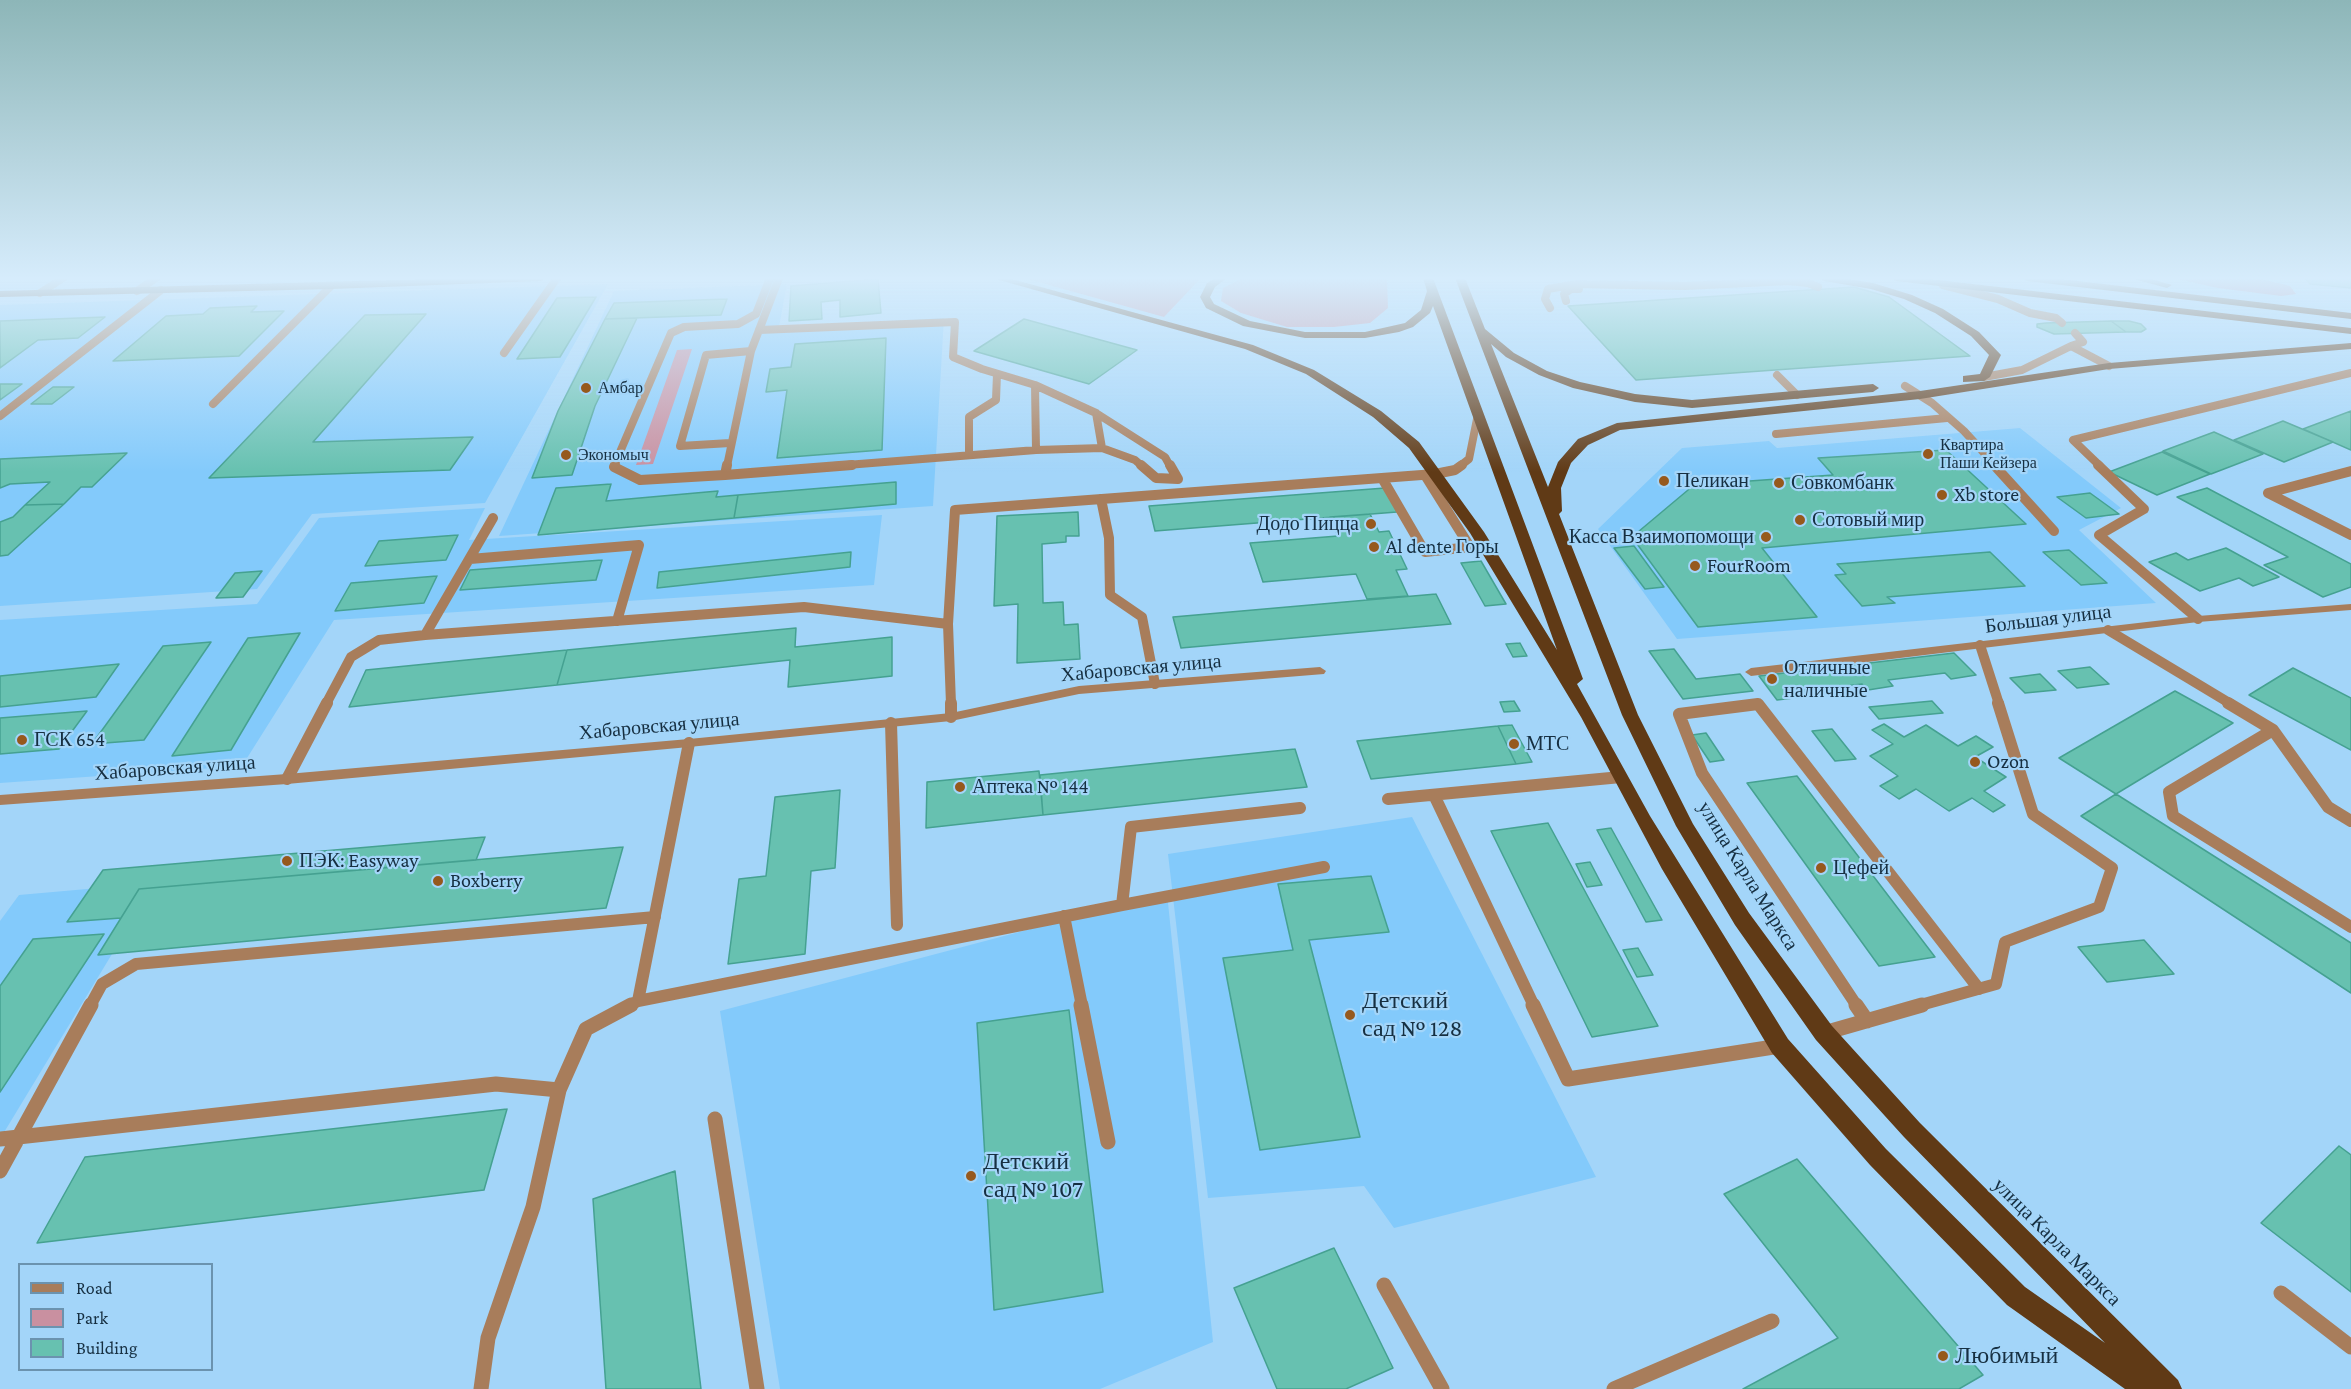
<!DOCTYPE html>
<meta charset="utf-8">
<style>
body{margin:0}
#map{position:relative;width:2351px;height:1389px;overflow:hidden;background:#a3d5f9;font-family:"Crimson Pro",serif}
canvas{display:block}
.legend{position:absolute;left:18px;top:1263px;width:195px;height:108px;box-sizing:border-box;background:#a3d5f9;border:2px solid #6b93af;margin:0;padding:8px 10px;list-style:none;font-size:18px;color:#162f41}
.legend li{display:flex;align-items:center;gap:12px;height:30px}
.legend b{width:30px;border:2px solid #6b93af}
</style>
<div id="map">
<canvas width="2351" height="1389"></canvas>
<ul class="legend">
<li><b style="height:8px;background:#a87d5b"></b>Road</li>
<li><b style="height:16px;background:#c990a0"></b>Park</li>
<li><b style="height:16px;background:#67c1b0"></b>Building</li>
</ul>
</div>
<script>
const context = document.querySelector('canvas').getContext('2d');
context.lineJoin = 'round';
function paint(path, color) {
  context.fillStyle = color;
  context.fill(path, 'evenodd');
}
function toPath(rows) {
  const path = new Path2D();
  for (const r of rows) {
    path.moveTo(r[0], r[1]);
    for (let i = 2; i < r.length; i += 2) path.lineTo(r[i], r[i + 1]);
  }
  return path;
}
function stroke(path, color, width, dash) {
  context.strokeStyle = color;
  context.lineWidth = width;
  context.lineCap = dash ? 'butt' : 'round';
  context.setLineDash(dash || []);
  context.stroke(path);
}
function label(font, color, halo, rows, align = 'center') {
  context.font = font + ' "Crimson Pro",serif';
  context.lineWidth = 4.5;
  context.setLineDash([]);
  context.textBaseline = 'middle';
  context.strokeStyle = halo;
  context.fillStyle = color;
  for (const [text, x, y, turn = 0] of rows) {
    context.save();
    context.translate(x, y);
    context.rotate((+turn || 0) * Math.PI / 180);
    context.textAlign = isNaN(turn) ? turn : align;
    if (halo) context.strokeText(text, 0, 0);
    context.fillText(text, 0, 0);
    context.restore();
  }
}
paint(toPath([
 [608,284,485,503,312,514,257,589,0,606,0,305],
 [787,284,779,327,944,318,933,506,499,536,614,291],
 [2020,428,2121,508,2079,530,2156,603,1677,639,1598,529,1682,448,1769,441,1777,448],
 [485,508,469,540,882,515,874,585,334,620,242,766,0,783,0,620,257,604,319,518],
 [1412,817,1596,1177,1394,1228,1364,1186,1208,1198,1168,854],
 [155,883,0,1139,0,921,19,895],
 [1167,893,1213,1342,1100,1389,780,1389,720,1011]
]), '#83cafb');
paint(toPath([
 [1024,278,1201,278,1164,317],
 [1243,278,1387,278,1388,308,1370,323,1334,327,1287,327,1241,313,1221,301,1223,288],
 [692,349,653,464,636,465,677,350]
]), '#c990a0');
paint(toPath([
 [2173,278,2257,278,2290,286,2296,294,2281,296,2218,288]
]), '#c3768e');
const building = toPath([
 [2305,278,2351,278,2351,288,2310,284,2305,278],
 [878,279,881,313,840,317,840,300,821,302,822,319,789,321,791,286,878,279],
 [1854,287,1889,297,1970,356,1636,380,1568,306,1854,287],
 [596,297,560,357,517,359,557,298,596,297],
 [727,299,721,315,605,319,614,303,727,299],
 [257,306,251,312,284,311,239,356,113,361,166,316,203,314,210,308,257,306],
 [426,314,313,442,473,437,450,470,209,478,365,315,426,314],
 [105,317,78,338,38,340,0,368,0,321,105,317],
 [637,318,595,406,572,475,532,478,558,411,605,319,637,318],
 [1024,319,1137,350,1089,384,974,351,1024,319],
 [2111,321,2129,321,2141,324,2146,329,2141,332,2126,332,2111,321],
 [2111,321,2126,332,2054,334,2037,327,2037,324,2046,323,2111,321],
 [886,338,882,450,777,458,787,390,766,392,770,369,791,367,795,344,886,338],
 [0,384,22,384,0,400,0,384],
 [53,387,74,387,52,404,31,404,53,387],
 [2351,411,2351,450,2303,429,2351,411],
 [2283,421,2333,442,2284,462,2234,440,2283,421],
 [2214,432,2263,454,2211,474,2163,451,2214,432],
 [1946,450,2026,524,1762,548,1817,617,1698,627,1632,537,1694,485,1833,475,1818,458,1946,450],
 [2162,452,2210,474,2157,495,2109,472,2162,452],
 [127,453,92,487,81,487,64,504,25,505,50,482,10,484,0,488,0,459,127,453],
 [896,482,896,504,734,518,738,495,896,482],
 [611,484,606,501,718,491,716,497,738,495,734,518,538,535,556,488,611,484],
 [1385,488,1397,512,1155,531,1149,506,1385,488],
 [2207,488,2351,564,2351,587,2323,597,2264,565,2288,557,2177,497,2207,488],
 [2090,493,2119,514,2086,518,2057,497,2090,493],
 [64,504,8,555,0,556,0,522,13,517,25,505,64,504],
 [1078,512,1079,536,1066,536,1066,542,1042,544,1043,603,1063,602,1064,625,1078,624,1080,659,1017,663,1018,604,994,606,997,516,1078,512],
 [1370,514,1379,532,1389,531,1407,569,1396,570,1408,596,1367,599,1356,574,1263,582,1250,543,1338,536,1330,517,1370,514],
 [458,535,446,560,365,566,379,541,458,535],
 [1634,546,1664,587,1645,589,1614,548,1634,546],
 [2226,548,2279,577,2253,586,2239,578,2200,591,2149,562,2176,553,2188,560,2226,548],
 [2069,550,2107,583,2081,585,2043,552,2069,550],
 [851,552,850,567,657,588,659,572,851,552],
 [1990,552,2025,586,1887,597,1895,603,1862,606,1835,575,1846,574,1837,564,1990,552],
 [602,560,596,580,460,590,470,570,602,560],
 [1481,561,1506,604,1485,606,1461,563,1481,561],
 [262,571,243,597,216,598,235,573,262,571],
 [437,576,424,603,335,611,351,583,437,576],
 [1436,594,1451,624,1181,648,1173,617,1436,594],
 [796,628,795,647,892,637,892,676,788,687,790,660,557,685,567,650,796,628],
 [300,633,231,750,172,756,248,638,300,633],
 [211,642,144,740,92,744,163,646,211,642],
 [1520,643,1527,656,1513,657,1506,644,1520,643],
 [1674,649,1696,679,1740,674,1753,691,1683,699,1649,651,1674,649],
 [567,650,557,685,349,707,366,670,567,650],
 [1954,653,1976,675,1951,679,1945,673,1888,680,1893,686,1868,690,1862,684,1805,691,1810,696,1777,700,1759,676,1954,653],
 [119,664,96,697,0,707,0,676,119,664],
 [2090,667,2109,684,2077,688,2058,671,2090,667],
 [2293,668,2351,698,2351,750,2249,695,2293,668],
 [2040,674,2056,690,2025,693,2010,678,2040,674],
 [2175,691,2233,723,2116,794,2059,758,2175,691],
 [1514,701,1520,711,1504,712,1500,702,1514,701],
 [1932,701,1943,713,1879,719,1869,707,1932,701],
 [87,711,59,749,0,754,0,718,87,711],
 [1884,724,1904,737,1926,725,1958,746,1976,736,1993,747,1975,757,2006,777,1984,791,2005,805,1993,812,1972,798,1949,811,1916,789,1899,799,1880,786,1898,776,1870,756,1893,744,1872,730,1884,724],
 [1512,725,1532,762,1516,764,1498,726,1512,725],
 [1498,726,1516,764,1371,779,1357,741,1498,726],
 [1832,729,1856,759,1835,761,1812,731,1832,729],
 [1706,733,1724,760,1710,762,1692,735,1706,733],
 [1295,749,1307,787,1043,815,1040,775,1295,749],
 [1039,771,1043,815,926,828,927,782,1039,771],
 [1797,776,1935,957,1879,966,1747,783,1797,776],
 [840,790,835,868,811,871,805,954,728,964,739,879,766,876,775,797,840,790],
 [2116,794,2351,943,2351,993,2081,816,2116,794],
 [1548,823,1658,1026,1592,1037,1491,831,1548,823],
 [1611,828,1662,920,1646,922,1597,830,1611,828],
 [485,837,476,860,139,889,121,918,67,922,103,870,485,837],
 [623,847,606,908,98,955,139,889,623,847],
 [1590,862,1602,885,1587,887,1576,864,1590,862],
 [1371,876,1389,932,1309,940,1360,1137,1260,1150,1223,958,1293,950,1278,884,1371,876],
 [104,934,0,1092,0,986,33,939,104,934],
 [2144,940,2174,974,2107,982,2078,947,2144,940],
 [1638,948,1653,975,1637,977,1623,950,1638,948],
 [1069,1010,1103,1292,994,1310,977,1023,1069,1010],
 [507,1109,484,1190,37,1243,85,1157,507,1109],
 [2339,1146,2351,1155,2351,1292,2261,1223,2339,1146],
 [1797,1159,1983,1375,1959,1389,1743,1389,1838,1338,1724,1194,1797,1159],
 [675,1171,701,1389,606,1389,593,1199,675,1171],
 [1334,1248,1393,1368,1346,1389,1277,1389,1234,1288,1334,1248]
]);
paint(building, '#67c1b0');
stroke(building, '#45a191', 1.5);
stroke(toPath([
 [1943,285,1998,299,2030,313,2056,318,2062,323],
 [137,291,156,278],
 [40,293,63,278],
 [1566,301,1564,294,1571,289,1579,289],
 [1550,308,1545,299,1548,289,1577,284,1685,286,1789,281,1808,283,1818,287],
 [759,330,955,322,953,357,982,369,1035,385,1096,413,1165,457,1170,466],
 [2075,333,2083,342,2071,346,2109,366],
 [504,353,557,278],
 [1777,375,1797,395],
 [1984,377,2022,370,2071,346],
 [1035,385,1036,450],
 [1905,386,1932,403,1964,431,1996,466],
 [213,404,331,286],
 [1096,413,1102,448],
 [0,416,161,290],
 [1776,434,1947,418],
 [730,443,680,446,706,355,751,351],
 [969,455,969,417,996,400,997,374],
 [614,466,671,333,684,327,738,324,756,314,770,278],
 [727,466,751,351,779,278],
 [834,466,1036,450,1102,448,1135,460,1142,466],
 [1460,466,1469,459,1478,414],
 [2100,466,2073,440,2351,373]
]), '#a87d5b', 8);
stroke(toPath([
 [615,465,614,467,640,480,725,475,727,465],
 [1141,465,1156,478,1178,479,1170,465],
 [1994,465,2054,531],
 [2098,465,2144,509,2099,535,2198,619],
 [2351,471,2268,493,2351,535],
 [725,475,852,465],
 [1382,478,1425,552,1470,547,1425,475],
 [1101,499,1109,538,1110,595,1142,617,1155,684],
 [470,559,639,545,617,621],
 [948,624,955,510,1435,474,1455,470,1462,465],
 [2108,630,2231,704],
 [425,635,804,607,948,624,951,704],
 [1980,645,1999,704],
 [326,704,351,657,379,640,425,635,493,518],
 [1755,704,1758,704]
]), '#a87d5b', 10);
stroke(toPath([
 [951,703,951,717],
 [2228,703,2273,730,2328,807,2351,821],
 [891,723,897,925],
 [2273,730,2169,792,2173,816,2351,927],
 [287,779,327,703],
 [1434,795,1534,1006],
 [1388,799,1621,777],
 [1122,905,1324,867],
 [1064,916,1082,1006],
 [638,1001,689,743],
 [90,1006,102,984,136,964,655,917],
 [628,1006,638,1001,1122,905,1131,827,1300,808],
 [1857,1006,1702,773,1679,714,1758,704,1979,989],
 [1917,1006,1996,984,2005,942,2099,907,2112,868,2033,814,1998,703]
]), '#a87d5b', 12);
stroke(toPath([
 [1081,1005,1108,1142],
 [1533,1005,1568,1079,1780,1046],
 [1856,1005,1867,1021],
 [1824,1033,1922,1005],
 [715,1119,757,1389],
 [0,1139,496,1084,559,1090],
 [0,1171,91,1005],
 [1384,1285,1442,1389],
 [2281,1293,2351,1347],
 [481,1389,488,1338,533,1207,559,1090,586,1029,631,1005],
 [1614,1389,1772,1321]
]), '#a87d5b', 15);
paint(toPath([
 [2351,604,2351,610,2198,622,1751,676,1745,672,1751,668,2198,616,2351,604],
 [1320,667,1326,671,1324,674,1079,694,951,721,689,747,287,784,0,805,0,795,287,774,689,739,951,713,1079,686,1320,667]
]), '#a87d5b');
paint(toPath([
 [464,278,546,278,541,281,331,289,0,297,0,291,464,278],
 [992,278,1008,278,1253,345,1314,370,1381,411,1419,442,1484,532,1557,650,1433,306,1430,313,1413,327,1399,332,1365,338,1305,338,1243,326,1206,308,1200,297,1207,283,1215,278,1227,278,1215,287,1210,297,1214,304,1250,321,1305,332,1365,332,1405,323,1421,310,1427,291,1423,278,1433,278,1583,679,1577,684,1650,816,1788,1039,1886,1149,2025,1287,2105,1343,1904,1137,1816,1040,1735,925,1676,826,1622,715,1455,278,1465,278,1485,329,1514,353,1547,371,1580,382,1635,394,1692,400,1873,384,1879,388,1873,392,1692,408,1635,402,1573,388,1539,375,1506,357,1491,344,1548,487,1558,462,1578,439,1617,423,1920,391,2109,363,2351,343,2351,349,2109,369,1920,399,1620,430,1588,445,1571,463,1561,488,1562,511,1559,514,1638,715,1693,824,1749,913,1832,1026,1920,1123,2178,1380,2182,1389,2125,1389,2007,1305,1870,1165,1772,1053,1662,869,1581,717,1470,533,1409,448,1373,417,1306,374,1245,349,992,278],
 [1819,278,1842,278,1873,283,1912,295,1943,309,1979,332,2001,355,1990,377,1984,381,1963,382,1963,376,1980,374,1989,355,1971,336,1935,313,1904,299,1871,289,1824,281,1819,278],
 [1891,278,1921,278,2351,328,2351,334,1896,281,1891,278],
 [2022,278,2052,278,2351,313,2351,319,2027,281,2022,278],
 [2130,278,2148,278,2172,285,2167,288,2130,278]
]), '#603a16');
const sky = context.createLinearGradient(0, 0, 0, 472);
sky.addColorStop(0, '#8db6b8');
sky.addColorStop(0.59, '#d6ecfc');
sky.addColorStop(1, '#d6ecfc00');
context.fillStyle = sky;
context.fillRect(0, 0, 2351, 472);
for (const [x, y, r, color] of [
 [586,388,6,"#96591d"],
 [1928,454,6,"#96591d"],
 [566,455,6,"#96591d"],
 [1664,481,6,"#96591d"],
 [1779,483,6,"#96591d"],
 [1942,495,6,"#96591d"],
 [1800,520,6,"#96591d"],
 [1371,524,6,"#96591d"],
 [1766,537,6,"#96591d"],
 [1374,547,6,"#96591d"],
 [1695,566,6,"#96591d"],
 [1772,679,6,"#96591d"],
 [22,740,6,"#96591d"],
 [1514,744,6,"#96591d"],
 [1975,762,6,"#96591d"],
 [960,787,6,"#96591d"],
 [287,861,6,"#96591d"],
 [1821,868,6,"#96591d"],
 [438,881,6,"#96591d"],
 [1350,1015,6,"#96591d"],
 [971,1176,6,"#96591d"],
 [1943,1356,6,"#96591d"]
]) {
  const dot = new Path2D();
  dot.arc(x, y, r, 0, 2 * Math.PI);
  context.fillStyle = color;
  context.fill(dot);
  stroke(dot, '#a3d5f9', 2);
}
label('16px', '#162f41', '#a3d5f9', [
 ["Амбар",598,388],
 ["Квартира",1940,445],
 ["Паши Кейзера",1940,463],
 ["Экономыч",578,455]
], 'left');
label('20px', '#162f41', '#a3d5f9', [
 ["Пеликан",1676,481],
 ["Совкомбанк",1791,483],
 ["Xb store",1954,495],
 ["Сотовый мир",1812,520],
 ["Додо Пицца",1359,524,"right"],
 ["Касса Взаимопомощи",1754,537,"right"],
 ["Al dente Горы",1386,547],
 ["FourRoom",1707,566],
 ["Отличные",1784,668],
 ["наличные",1784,691],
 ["ГСК 654",34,740],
 ["МТС",1526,744],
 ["Ozon",1987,762],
 ["Аптека № 144",972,787],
 ["ПЭК: Easyway",299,861],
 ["Цефей",1833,868],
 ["Boxberry",450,881]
], 'left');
label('20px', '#162f41', '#a3d5f9', [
 ["Большая улица",2048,619,-7],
 ["Хабаровская улица",1141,668,-5],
 ["Хабаровская улица",659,726,-5],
 ["Хабаровская улица",175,768,-4],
 ["улица Карла Маркса",1748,876,58],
 ["улица Карла Маркса",2057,1242,45]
]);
label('24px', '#162f41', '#a3d5f9', [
 ["Детский",1362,1001],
 ["сад № 128",1362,1029],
 ["Детский",983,1162],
 ["сад № 107",983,1190],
 ["Любимый",1955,1356]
], 'left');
</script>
